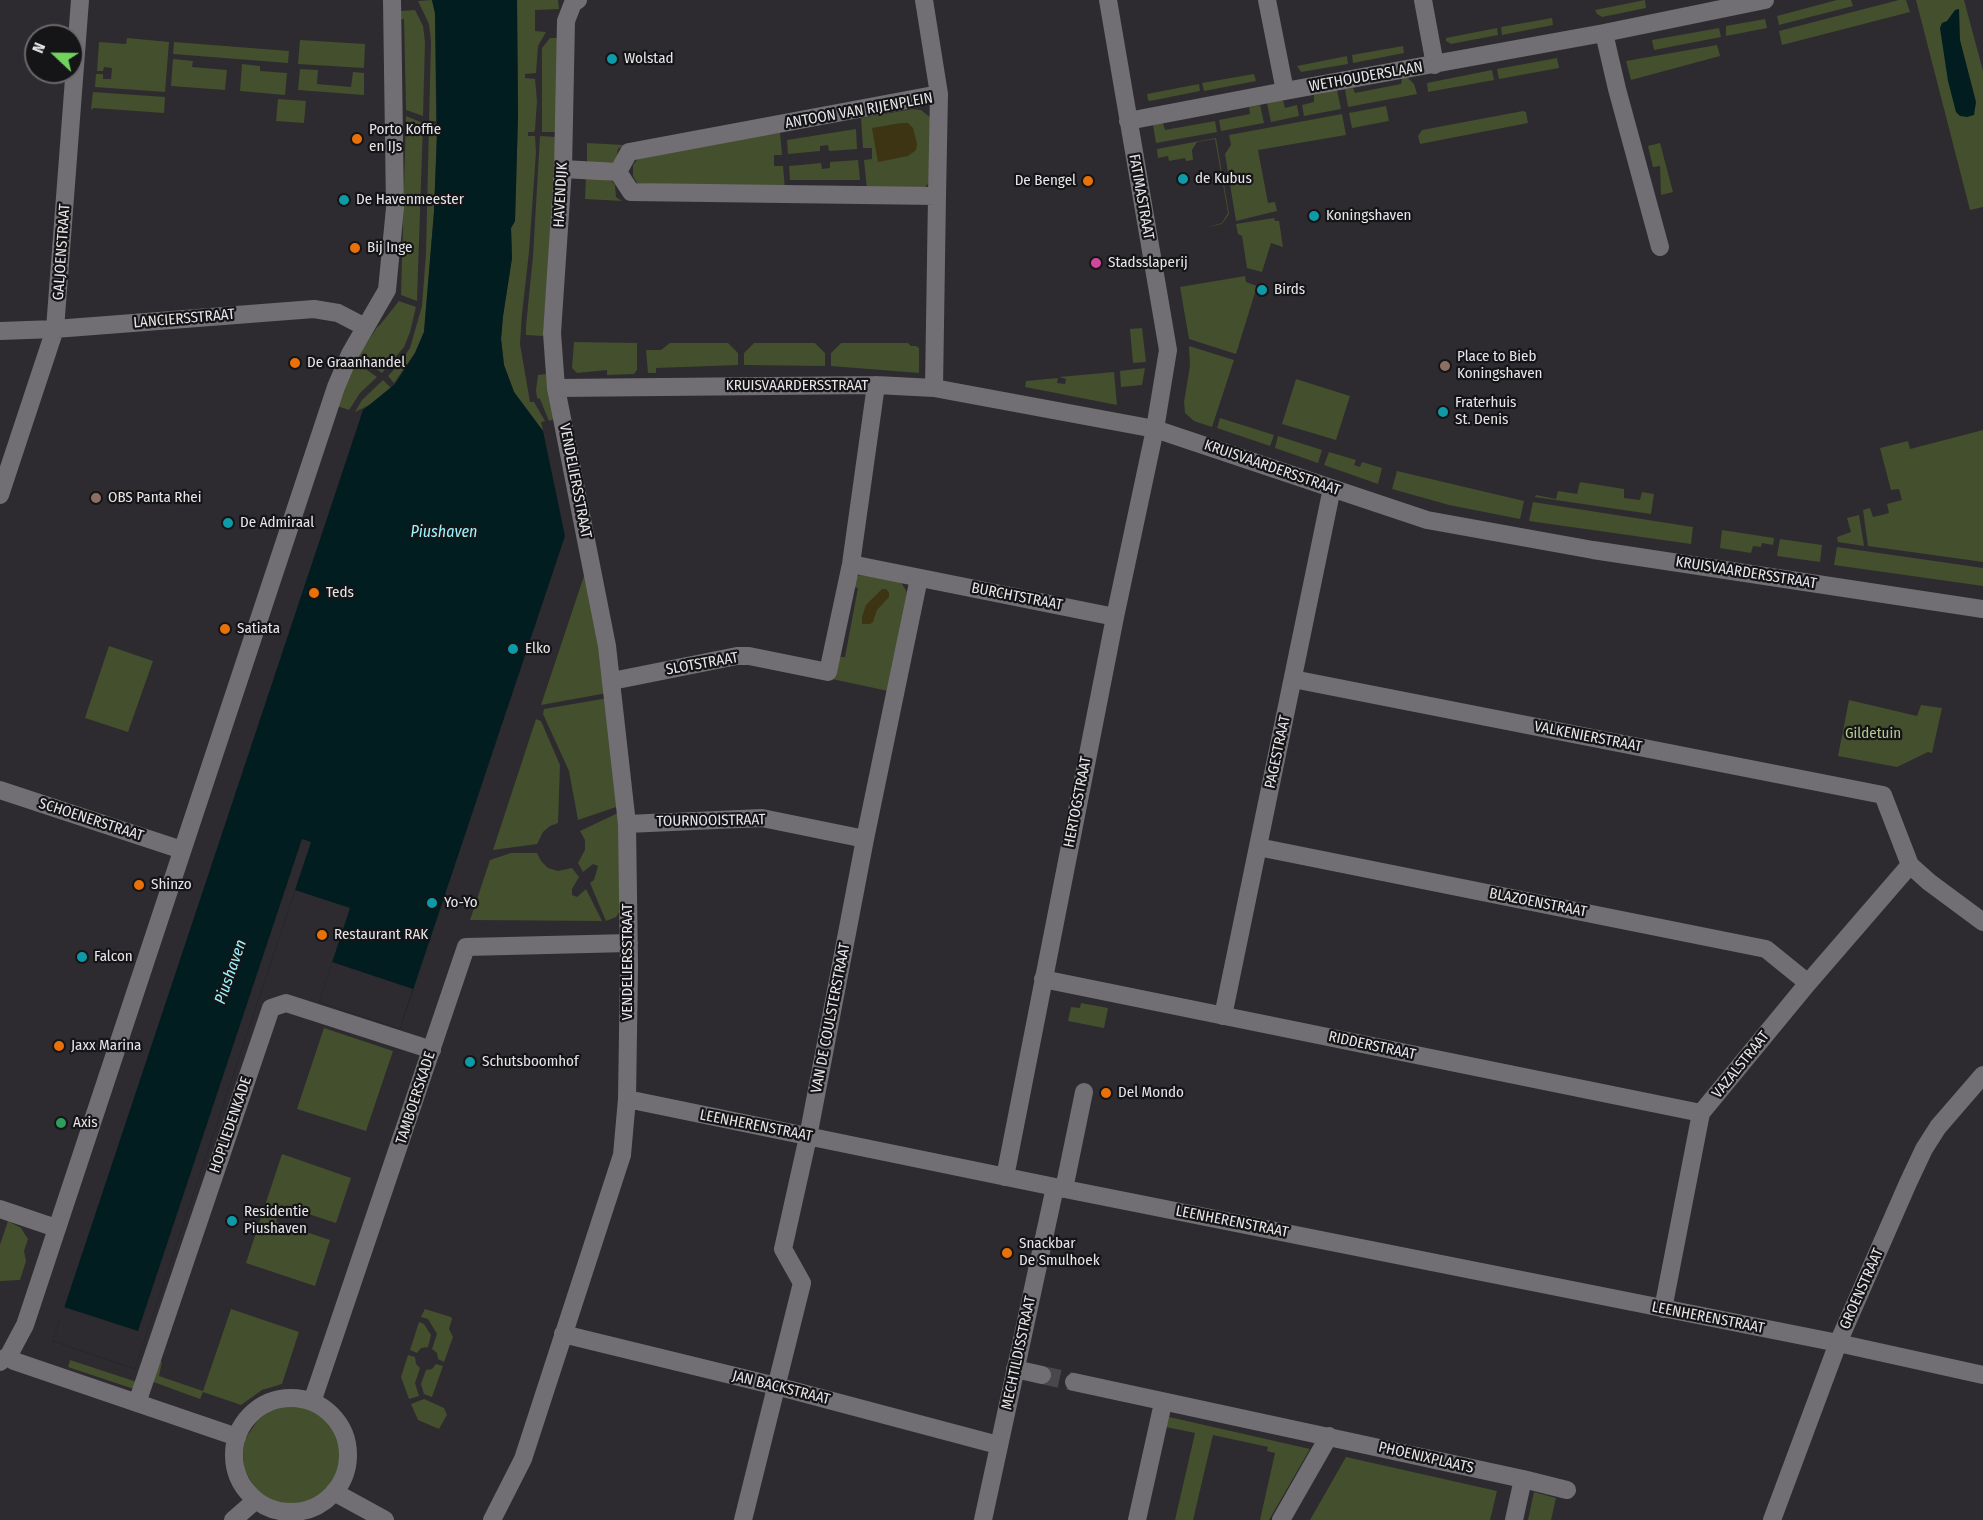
<!DOCTYPE html>
<style>
body{margin:0}
#map{position:relative;width:1983px;height:1520px;overflow:hidden;background:#2d2b2f;font-family:"Fira Sans Condensed",sans-serif}
canvas{display:block}
.north{position:absolute;left:24px;top:24px;width:60px;height:60px;box-sizing:border-box;background:#151416;border:2px solid #69686a;border-radius:50%;rotate:292deg;font-size:16px;font-weight:700;line-height:24px;text-align:center;color:#e6e5e7}
.north::after{content:'';display:block;margin:auto;width:21px;height:27px;background:#71d25e;clip-path:polygon(50% 0,100% 100%,50% 72%,0 100%)}
</style>
<div id="map">
<canvas width="1983" height="1520"></canvas>
<div class="north">N</div>
</div>
<script>
const context = document.querySelector('canvas').getContext('2d');
context.lineJoin = 'round';
function paint(path, color) {
  context.fillStyle = color;
  context.fill(path, 'evenodd');
}
function toPath(rows) {
  const path = new Path2D();
  for (const r of rows) {
    if (r.length === 3) {
      path.moveTo(r[0] + r[2], r[1]);
      path.arc(r[0], r[1], r[2], 0, 2 * Math.PI);
      continue;
    }
    path.moveTo(r[0], r[1]);
    for (let i = 2; i < r.length; i += 2) path.lineTo(r[i], r[i + 1]);
  }
  return path;
}
function stroke(path, color, width, dash) {
  context.strokeStyle = color;
  context.lineWidth = width;
  context.lineCap = dash ? 'butt' : 'round';
  context.setLineDash(dash || []);
  context.stroke(path);
}
function label(font, color, halo, rows, align = 'center') {
  context.font = font + ' "Fira Sans Condensed",sans-serif';
  context.lineWidth = 4.5;
  context.setLineDash([]);
  context.textBaseline = 'middle';
  context.strokeStyle = halo;
  context.fillStyle = color;
  for (const [text, x, y, turn = 0] of rows) {
    context.save();
    context.translate(x, y);
    context.rotate((+turn || 0) * Math.PI / 180);
    context.textAlign = isNaN(turn) ? turn : align;
    if (halo) context.strokeText(text, 0, 0);
    context.fillText(text, 0, 0);
    context.restore();
  }
}
paint(toPath([
 [432,0,435,13,436,121,429,121,431,41,429,24,418,1],
 [517,0,558,0,559,9,535,10,535,31,546,32,538,46,536,73,525,74,525,78,535,79,537,101,535,130,534,132,528,132,528,136,535,136,536,152,529,252,522,314,520,344,530,402,534,402,545,421,541,422,543,431,514,392,504,365,501,339,503,316,512,258,511,228,515,221,518,115],
 [1645,0,1646,8,1602,17,1597,14,1595,10],
 [1837,0,1851,0,1853,6,1779,25,1777,16],
 [1899,0,1906,0,1910,12,1782,45,1779,31],
 [1916,0,1964,0,1983,71,1983,207,1970,210],
 [415,10,423,26,425,42,423,116,406,110,404,19,401,19,401,11],
 [1552,18,1553,25,1502,35,1501,27],
 [1765,19,1767,28,1726,36,1726,26],
 [1497,28,1498,35,1451,44,1446,41,1446,38],
 [1719,28,1721,37,1654,50,1652,40],
 [127,38,169,42,165,92,95,87,96,74,103,74,103,79,111,79,112,68,104,67,103,71,97,71,99,42,126,44],
 [550,38,557,38,558,50,557,132,542,132,542,48],
 [300,40,365,44,364,68,298,64],
 [174,42,289,51,288,63,173,54],
 [1717,45,1720,56,1631,80,1626,61],
 [1403,46,1404,53,1353,63,1352,55],
 [1347,56,1348,64,1301,72,1297,66],
 [1557,58,1559,68,1499,79,1497,69],
 [173,59,193,61,192,67,227,70,225,90,171,86],
 [242,64,260,66,260,71,287,73,285,95,240,91],
 [300,69,318,70,317,84,351,87,353,72,364,73,364,95,298,90],
 [1492,70,1494,80,1428,92,1427,83],
 [1254,74,1256,81,1204,91,1202,83],
 [1407,77,1414,84,1417,94,1348,107,1345,89,1353,88,1355,93,1401,84,1402,79],
 [1199,84,1200,91,1150,101,1148,100,1147,94],
 [1337,90,1341,109,1304,116,1302,105,1314,102,1314,95],
 [93,92,165,97,164,113,94,108,91,110],
 [278,99,306,101,304,123,276,121],
 [1283,100,1285,108,1297,105,1299,116,1271,122,1267,103],
 [1260,105,1264,123,1221,131,1219,120,1250,114,1249,107],
 [1386,106,1389,121,1352,128,1349,113],
 [913,109,921,110,931,118,930,182,924,188,867,190,864,160,872,159,872,148,863,148,861,118],
 [1523,111,1526,112,1528,123,1420,144,1418,136,1422,130],
 [1342,114,1346,135,1258,150,1268,203,1275,202,1277,211,1236,221,1225,154,1231,145,1229,135],
 [406,116,423,123,417,301,401,295],
 [1215,121,1217,132,1156,143,1153,125,1163,123,1165,130],
 [429,123,437,124,437,134,434,212,424,332,415,353,394,383,388,376,400,363,410,348,422,306,426,253],
 [856,129,857,149,829,151,828,145,820,146,820,151,788,154,787,140],
 [780,132,782,155,774,155,774,166,783,166,785,189,637,183,633,176,633,165,639,157],
 [540,136,557,137,543,336,526,335,526,326,533,256],
 [1216,138,1229,214,1222,224,1208,227,1222,223,1228,213,1215,139,1197,142,1192,150,1193,160,1186,161,1185,158,1169,161,1168,156,1158,158,1157,149],
 [587,143,624,145,618,149,616,159,613,163,587,163],
 [1660,143,1673,192,1661,195,1660,166,1653,167,1648,146],
 [858,160,860,180,790,180,789,166,821,163,822,169,830,168,830,162],
 [586,177,612,181,615,185,616,197,622,201,585,199],
 [1274,218,1275,221,1279,221,1283,247,1271,243,1262,272,1247,268,1242,236,1238,234,1236,224],
 [1245,276,1246,282,1257,286,1236,354,1189,339,1180,287],
 [399,301,416,307,410,332,404,347,382,373,358,356,378,326,379,326],
 [1142,328,1146,362,1133,363,1130,329],
 [574,342,637,343,637,370,634,374,607,375,607,370,577,373,572,368],
 [670,343,728,343,738,353,738,365,656,368,656,373,648,373,646,350,661,350],
 [754,343,815,343,825,353,825,366,744,365,744,353],
 [841,343,908,343,911,346,916,346,919,348,919,373,831,366,831,353],
 [1189,346,1234,360,1212,427,1194,421,1185,413,1184,402,1190,366],
 [353,360,377,377,360,393,349,410,337,406],
 [1145,368,1142,385,1121,387,1120,371],
 [1114,372,1117,405,1025,387,1026,381,1058,378,1057,383,1065,384,1066,379,1059,377],
 [546,374,554,419,549,421,540,399,537,398,536,390,538,375],
 [1296,379,1350,396,1336,440,1282,424],
 [383,380,391,388,375,402,355,412,362,400],
 [1220,418,1274,435,1270,446,1217,428],
 [1983,430,1983,562,1868,546,1863,510,1870,508,1873,517,1882,515,1889,513,1887,504,1902,500,1899,489,1891,490,1880,448,1908,441,1910,449],
 [1278,436,1322,450,1318,463,1275,448],
 [1329,452,1356,460,1354,465,1360,467,1362,462,1382,468,1378,484,1324,465],
 [1397,471,1524,501,1520,519,1449,505,1392,489],
 [1580,482,1624,489,1624,498,1640,500,1642,492,1654,494,1651,514,1535,497,1536,495,1556,499,1558,491,1577,494],
 [1533,502,1693,527,1691,544,1529,521],
 [1859,515,1864,546,1838,542,1837,537,1851,532,1847,518],
 [1722,530,1774,538,1773,545,1762,543,1761,547,1753,546,1751,553,1720,548],
 [1780,539,1822,545,1820,562,1777,556],
 [1837,547,1983,568,1983,586,1834,565],
 [585,573,607,693,541,705],
 [860,575,900,581,907,592,888,691,832,679,837,657,845,657,858,588,852,587,856,577],
 [109,646,153,661,128,732,85,718],
 [608,698,619,806,578,820,569,771,543,714,544,709],
 [1849,700,1917,716,1921,705,1942,708,1932,753,1928,752,1897,767,1838,756],
 [536,719,541,721,560,765,558,823,550,826,543,832,537,844,493,850],
 [620,812,620,911,616,917,606,921,590,883,594,880,598,866,593,864,583,872,578,863,585,850,585,840,580,831],
 [511,853,537,853,541,861,548,868,558,871,572,868,579,877,572,889,572,895,577,897,586,889,602,921,470,920,490,860],
 [1081,1003,1108,1008,1104,1028,1068,1021,1071,1007,1080,1008],
 [324,1028,393,1051,366,1131,297,1109],
 [282,1154,351,1178,336,1223,281,1205,276,1222,330,1240,315,1286,246,1263],
 [8,1221,21,1228,28,1239,24,1251,26,1261,20,1280,0,1281,0,1245],
 [231,1309,299,1332,282,1384,262,1390,241,1405,203,1392,200,1399,148,1380,159,1361,162,1362,159,1376,203,1391],
 [425,1309,451,1317,452,1319,449,1329,453,1337,444,1362,438,1359,437,1353,432,1349,437,1334,428,1319,421,1317],
 [419,1322,424,1324,431,1335,428,1347,421,1348,417,1353,410,1350],
 [408,1355,415,1357,416,1364,420,1368,415,1383,419,1396,409,1399,401,1377],
 [70,1360,137,1382,134,1389,68,1367],
 [436,1364,443,1366,432,1397,424,1394,421,1384,426,1370,432,1369],
 [424,1399,444,1408,447,1415,439,1429,418,1420,411,1404],
 [291,1405,312,1409,329,1422,337,1433,342,1454,338,1475,325,1493,313,1500,293,1505,272,1501,255,1488,244,1469,243,1453,245,1439,258,1420,270,1411],
 [1169,1417,1310,1449,1269,1520,1260,1520,1275,1453,1267,1451,1268,1447,1213,1435,1193,1520,1175,1520,1195,1433,1166,1427],
 [1346,1457,1497,1491,1490,1520,1310,1520],
 [1534,1492,1556,1498,1551,1520,1528,1520]
]), '#434f2d');
paint(toPath([
 [901,123,908,123,913,128,917,144,916,150,908,156,878,162,872,128],
 [882,589,886,589,889,593,889,597,877,610,873,622,870,624,862,624,862,617,866,605]
]), '#3c3413');
paint(toPath([
 [432,0,517,0,518,115,515,221,511,228,512,258,503,316,501,339,504,365,514,392,543,431,565,536,400,1029,319,1002,350,908,295,890,135,1369,53,1341,363,410,395,384,415,353,424,332,434,212,437,134,435,13],
 [1959,9,1960,40,1976,102,1974,115,1967,117,1960,116,1956,112,1948,81,1940,28,1942,23,1947,21,1955,10]
]), '#021d20');
paint(toPath([
 [302,839,311,842,135,1369,53,1341,64,1307,138,1331],
 [332,962,413,989,400,1029,319,1002]
]), '#2d2b2f');
stroke(toPath([
 [1042,1375,1074,1382]
]), '#49474b', 18, [18, 9]);
stroke(toPath([
 [924,0,939,94,937,196,631,192,618,172,629,152,939,94],
 [1267,0,1285,91],
 [1423,0,1435,65],
 [1604,33,1617,89,1660,247],
 [1128,121,1285,91,1604,33,1765,0],
 [563,169,618,172],
 [0,331,55,329,314,309,338,313,365,327],
 [556,388,876,385,934,388,1155,429,1427,520,1593,550,1983,609],
 [934,388,937,196],
 [0,495,55,329,80,0],
 [851,564,1115,617],
 [1293,679,1883,795,1910,865,1929,882,1983,922],
 [612,681,737,656,749,656,828,672,851,564,876,385],
 [0,790,182,850],
 [627,824,762,818,865,839],
 [1258,847,1766,949,1808,983],
 [1043,979,1701,1113],
 [1223,1016,1332,488],
 [627,1099,1055,1187,1838,1343,1983,1375],
 [1005,1177,1115,617,1155,429,1168,350,1108,0],
 [1064,1189,1084,1092],
 [0,1209,56,1228],
 [1663,1309,1701,1113,1808,983,1910,865],
 [563,1334,776,1386,998,1445],
 [9,1355,14,1361,237,1437],
 [0,1362,9,1355,25,1325,336,387,350,354,387,290,395,208,392,0],
 [1015,1369,1042,1375],
 [1074,1382,1523,1479,1514,1520],
 [291,1455,57],
 [312,1402,466,947,629,943],
 [137,1403,271,1008,286,1003,432,1050],
 [1523,1479,1567,1490],
 [334,1492,385,1520],
 [233,1520,256,1500],
 [492,1520,523,1459,622,1155,627,1099,629,966,627,824,607,646,556,388,552,333,563,169,566,21,573,3,578,0],
 [743,1520,802,1283,783,1249,808,1137,865,839,919,578],
 [983,1520,1055,1187],
 [1137,1520,1163,1403],
 [1281,1520,1329,1436],
 [1772,1520,1838,1343,1908,1183,1924,1149,1938,1127,1983,1075]
]), '#716f73', 18);
for (const [x, y, r, color] of [
 [612,59,6,"#0f9aa8"],
 [357,139,6,"#e8710a"],
 [1183,179,6,"#0f9aa8"],
 [1088,181,6,"#e8710a"],
 [344,200,6,"#0f9aa8"],
 [1314,216,6,"#0f9aa8"],
 [355,248,6,"#e8710a"],
 [1096,263,6,"#d1479c"],
 [1262,290,6,"#0f9aa8"],
 [295,363,6,"#e8710a"],
 [1445,366,6,"#8d6e63"],
 [1443,412,6,"#0f9aa8"],
 [96,498,6,"#8d6e63"],
 [228,523,6,"#0f9aa8"],
 [314,593,6,"#e8710a"],
 [225,629,6,"#e8710a"],
 [513,649,6,"#0f9aa8"],
 [139,885,6,"#e8710a"],
 [432,903,6,"#0f9aa8"],
 [322,935,6,"#e8710a"],
 [82,957,6,"#0f9aa8"],
 [59,1046,6,"#e8710a"],
 [470,1062,6,"#0f9aa8"],
 [1106,1093,6,"#e8710a"],
 [61,1123,6,"#2e9e5b"],
 [232,1221,6,"#0f9aa8"],
 [1007,1253,6,"#e8710a"]
]) {
  const dot = new Path2D();
  dot.arc(x, y, r, 0, 2 * Math.PI);
  context.fillStyle = color;
  context.fill(dot);
  stroke(dot, '#151416', 2);
}
label('15px', '#e6e5e7', '#151416', [
 ["Wolstad",624,59],
 ["Porto Koffie",369,130],
 ["en IJs",369,147],
 ["de Kubus",1195,179],
 ["De Bengel",1076,181,"right"],
 ["De Havenmeester",356,200],
 ["Koningshaven",1326,216],
 ["Bij Inge",367,248],
 ["Stadsslaperij",1108,263],
 ["Birds",1274,290],
 ["Place to Bieb",1457,357],
 ["Koningshaven",1457,374],
 ["De Graanhandel",307,363],
 ["Fraterhuis",1455,403],
 ["St. Denis",1455,420],
 ["OBS Panta Rhei",108,498],
 ["De Admiraal",240,523],
 ["Teds",326,593],
 ["Satiata",237,629],
 ["Elko",525,649],
 ["Shinzo",151,885],
 ["Yo-Yo",444,903],
 ["Restaurant RAK",334,935],
 ["Falcon",94,957],
 ["Jaxx Marina",71,1046],
 ["Schutsboomhof",482,1062],
 ["Del Mondo",1118,1093],
 ["Axis",73,1123],
 ["Residentie",244,1212],
 ["Piushaven",244,1229],
 ["Snackbar",1019,1244],
 ["De Smulhoek",1019,1261]
], 'left');
label('15px', '#e6e5e7', '#151416', [
 ["WETHOUDERSLAAN",1366,77,-10],
 ["ANTOON VAN RIJENPLEIN",859,111,-10],
 ["HAVENDIJK",561,195,-87],
 ["FATIMASTRAAT",1141,197,80],
 ["GALJOENSTRAAT",62,252,-86],
 ["LANCIERSSTRAAT",184,319,-5],
 ["KRUISVAARDERSSTRAAT",797,386],
 ["KRUISVAARDERSSTRAAT",1272,468,19],
 ["VENDELIERSSTRAAT",575,481,79],
 ["KRUISVAARDERSSTRAAT",1746,573,9],
 ["BURCHTSTRAAT",1017,597,11],
 ["SLOTSTRAAT",702,664,-10],
 ["VALKENIERSTRAAT",1588,737,11],
 ["PAGESTRAAT",1278,752,-78],
 ["HERTOGSTRAAT",1078,802,-79],
 ["SCHOENERSTRAAT",91,820,18],
 ["TOURNOOISTRAAT",711,821,-1],
 ["BLAZOENSTRAAT",1538,903,11],
 ["VENDELIERSSTRAAT",628,962,-90],
 ["VAN DE COULSTERSTRAAT",831,1018,-79],
 ["RIDDERSTRAAT",1372,1046,12],
 ["VAZALSTRAAT",1741,1065,-51],
 ["TAMBOERSKADE",416,1098,-72],
 ["HOPLIEDENKADE",231,1125,-71],
 ["LEENHERENSTRAAT",756,1126,11],
 ["LEENHERENSTRAAT",1232,1222,11],
 ["GROENSTRAAT",1862,1289,-66],
 ["LEENHERENSTRAAT",1708,1318,11],
 ["MECHTILDISSTRAAT",1019,1353,-78],
 ["JAN BACKSTRAAT",781,1388,14],
 ["PHOENIXPLAATS",1426,1458,13]
]);
label('15px', '#b3c98b', '#151416', [
 ["Gildetuin",1873,734]
]);
label('italic 16px', '#9cf5fd', '#151416', [
 ["Piushaven",444,533],
 ["Piushaven",231,972,-71]
]);
</script>
